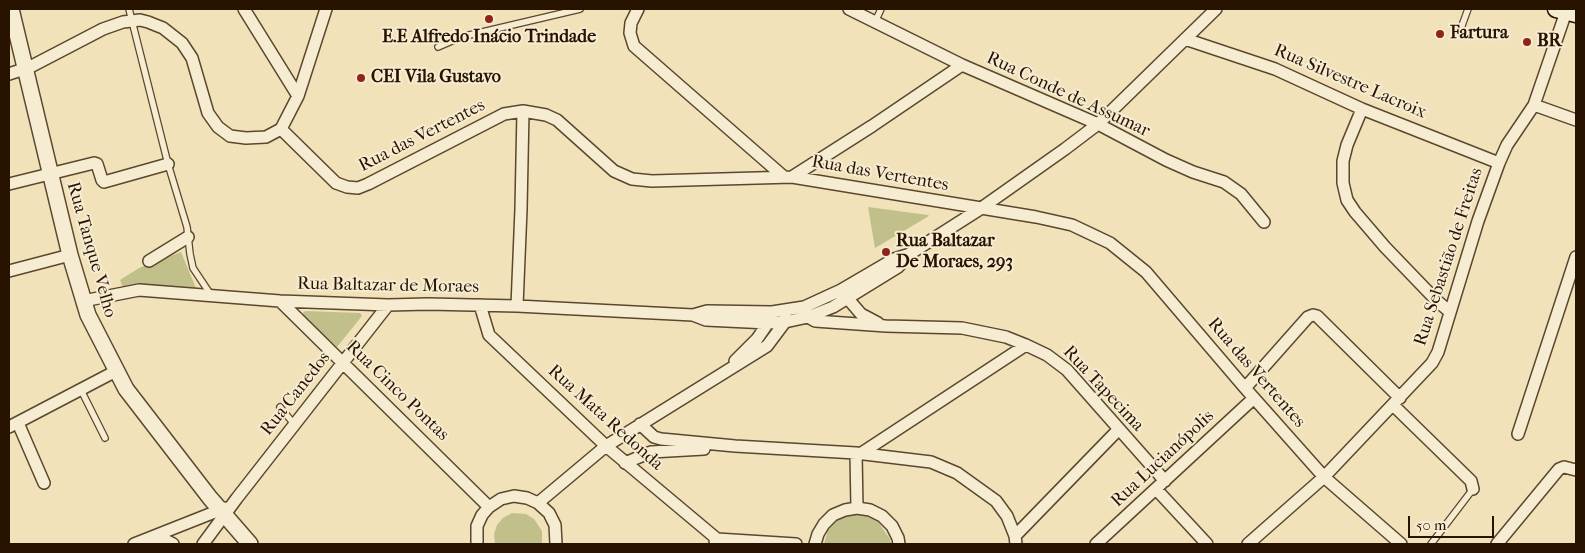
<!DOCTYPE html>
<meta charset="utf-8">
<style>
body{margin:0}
#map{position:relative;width:1585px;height:553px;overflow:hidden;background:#f1e2ba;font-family:"IM FELL French Canon",serif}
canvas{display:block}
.frame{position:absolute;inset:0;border:10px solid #281300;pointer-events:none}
.scale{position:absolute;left:1408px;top:516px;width:86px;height:22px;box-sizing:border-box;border:2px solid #281300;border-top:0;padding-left:6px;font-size:15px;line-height:18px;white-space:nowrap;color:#281300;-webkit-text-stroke:4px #f6ecd2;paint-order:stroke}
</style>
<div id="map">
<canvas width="1585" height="553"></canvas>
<div class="frame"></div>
<div class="scale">50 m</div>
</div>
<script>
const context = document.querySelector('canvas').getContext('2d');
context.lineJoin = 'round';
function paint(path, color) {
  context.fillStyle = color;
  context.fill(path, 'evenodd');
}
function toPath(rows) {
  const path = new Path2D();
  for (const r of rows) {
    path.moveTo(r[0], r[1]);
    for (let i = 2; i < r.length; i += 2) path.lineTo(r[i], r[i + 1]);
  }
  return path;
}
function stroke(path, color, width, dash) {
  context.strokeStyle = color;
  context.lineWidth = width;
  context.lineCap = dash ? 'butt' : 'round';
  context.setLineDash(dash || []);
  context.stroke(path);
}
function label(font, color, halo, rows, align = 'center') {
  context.font = font + ' "IM FELL French Canon",serif';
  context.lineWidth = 4;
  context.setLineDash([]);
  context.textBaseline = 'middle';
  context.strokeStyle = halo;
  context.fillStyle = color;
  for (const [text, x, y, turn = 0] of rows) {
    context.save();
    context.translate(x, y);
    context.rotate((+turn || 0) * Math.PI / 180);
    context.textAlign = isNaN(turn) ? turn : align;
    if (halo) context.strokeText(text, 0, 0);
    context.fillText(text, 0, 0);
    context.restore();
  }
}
paint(toPath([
 [868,207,928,215,929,216,875,248],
 [181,252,196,288,149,285,123,288,120,280,139,268],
 [306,311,360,313,362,316,337,347,304,317,303,312],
 [512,513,526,514,534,519,542,531,542,544,495,544,494,534,497,525,503,518],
 [860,514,876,519,890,539,891,544,824,544,828,530,838,520,848,515]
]), '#c2c08a');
const service = toPath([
 [129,9,168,164,187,227,190,254,193,268,211,295],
 [875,22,881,9],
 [1460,31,1468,9],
 [438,47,461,37,580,9],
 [81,390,105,438],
 [280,407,294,424],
 [1431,544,1473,489]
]);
const minor = toPath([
 [244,9,298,96],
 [638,9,631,23,630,33,634,46,784,177],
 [849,9,962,65,1098,124,1166,160,1193,172,1224,182,1241,194,1264,222],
 [1185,39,1275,69,1362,109,1499,163],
 [9,74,30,67,103,29,123,22,140,20,148,22,163,28,182,43,192,58,208,113,218,127,230,136,246,138,266,137,281,129,298,96,326,9],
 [1534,105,1576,120],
 [1362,109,1347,145,1343,161,1343,183,1347,200,1355,212,1385,247,1436,300,1450,312],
 [281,129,336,183,347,187,358,188,368,184,504,114,523,111,546,115,557,120,614,171,632,179,652,181,792,177,1036,217,1072,225,1110,243,1146,272,1245,388,1324,477,1401,544],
 [792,177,872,126,962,65],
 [9,184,94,163,97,164,102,180,104,182,168,164],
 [149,261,188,237],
 [9,271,70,255],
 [843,293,861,314,878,323],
 [83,301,139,290,280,301,388,305,428,304,517,306,693,315,706,320,768,323,785,322,808,317,833,307,898,267,911,253,980,209,1065,149,1098,124,1216,9],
 [280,301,489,507],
 [480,305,489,335,606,446,723,544],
 [517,306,521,209,523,111],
 [804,307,808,317,815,321,886,326,962,328,1006,337,1026,345,1047,355,1067,370,1165,481],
 [693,315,707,311,772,312,804,307,841,290,894,259,910,254],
 [735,361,757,339,768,323,770,317],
 [1245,388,1308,317,1313,315,1317,316,1400,398],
 [1393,405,1471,481,1473,489],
 [18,423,44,483],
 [640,424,654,437,661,439,735,446,856,453,931,462,957,473,996,501,1007,516,1015,536,1016,544],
 [9,427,116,371],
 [1518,434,1576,257],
 [856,453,857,508],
 [860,454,1026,345],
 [625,463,651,452,704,449],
 [1156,489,1207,544],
 [538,503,606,446,767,346,785,322,785,310],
 [1015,536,1119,429],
 [151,538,165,540,173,544],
 [715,541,717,539,796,544],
 [134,544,225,508],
 [203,544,237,498,388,305],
 [477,544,477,526,482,515,489,507,501,499,514,496,527,498,538,503,549,513,555,525,556,544],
 [815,544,818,534,824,524,833,515,845,510,857,508,870,510,882,516,892,526,898,538,899,544],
 [1096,544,1254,398],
 [1248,544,1324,477,1432,363,1438,352,1478,221,1499,163,1507,145,1534,105,1567,9],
 [1497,544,1559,469,1564,467,1576,470]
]);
const tertiary = toPath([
 [11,9,70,255,88,315,126,389,210,498,250,544]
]);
const secondary = toPath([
 [1556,9,1576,14]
]);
stroke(service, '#5a472e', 8);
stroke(minor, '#5a472e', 14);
stroke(tertiary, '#5a472e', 18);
stroke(secondary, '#281300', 19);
stroke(service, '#f6ecd2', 5.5);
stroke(minor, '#f6ecd2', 11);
stroke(tertiary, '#f6ecd2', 15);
stroke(secondary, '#f6ecd2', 16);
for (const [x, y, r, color] of [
 [489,19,5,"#8f2418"],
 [1440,34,5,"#8f2418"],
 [1527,42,5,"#8f2418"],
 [361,78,5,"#8f2418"],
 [886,252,5,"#8f2418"]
]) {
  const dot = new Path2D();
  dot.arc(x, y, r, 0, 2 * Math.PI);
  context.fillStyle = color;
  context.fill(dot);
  stroke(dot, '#f6ecd2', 2);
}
label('bold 18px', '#281300', '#f6ecd2', [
 ["Fartura",1450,34],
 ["E.E Alfredo Inácio Trindade",489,38,"center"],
 ["BR",1537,42],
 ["CEI Vila Gustavo",371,78],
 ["Rua Baltazar",896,242],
 ["De Moraes, 293",896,263]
], 'left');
label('18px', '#281300', '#f6ecd2', [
 ["Rua Silvestre Lacroix",1350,82,23],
 ["Rua Conde de Assumar",1068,95,25],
 ["Rua das Vertentes",422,136,-27],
 ["Rua das Vertentes",880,174,10],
 ["Rua Tanque Velho",91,250,74],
 ["Rua Sebastião de Freitas",1449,257,-72],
 ["Rua Baltazar de Moraes",388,286,1],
 ["Rua das Vertentes",1256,373,49],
 ["Rua Tapecima",1103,389,47],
 ["Rua Cinco Pontas",397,391,44],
 ["Rua Canedos",296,394,-52],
 ["Rua Mata Redonda",605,418,42],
 ["Rua Lucianópolis",1163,459,-43]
]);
</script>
